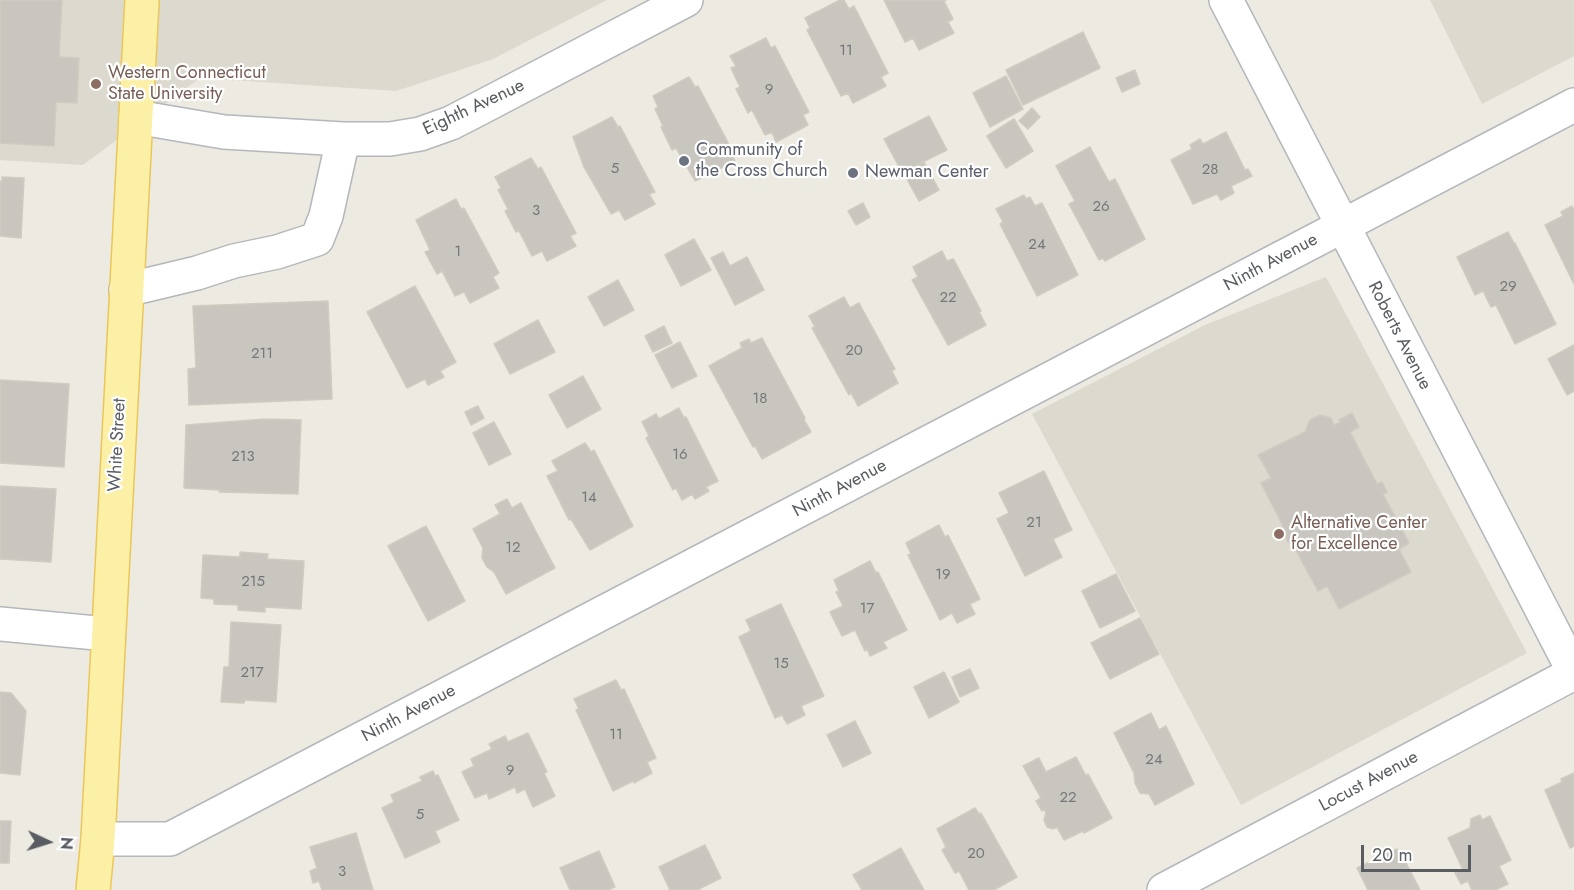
<!DOCTYPE html>
<style>
body{margin:0}
#map{position:relative;width:1574px;height:890px;overflow:hidden;background:#eceae1;font-family:Jost,sans-serif}
canvas{display:block}
.north{position:absolute;left:18px;top:812px;width:60px;height:60px;-webkit-text-stroke:4px #fff;paint-order:stroke;rotate:94deg;font-size:16px;font-weight:700;line-height:24px;text-align:center;color:#595d61}
.north::after{content:'';display:block;margin:auto;width:21px;height:27px;background:#595d61;clip-path:polygon(50% 0,100% 100%,50% 72%,0 100%)}
.scale{position:absolute;left:1361px;top:845px;width:110px;height:27px;box-sizing:border-box;border:3px solid #595d61;border-top:0;padding-left:8px;font-size:18px;line-height:21px;white-space:nowrap;color:#595d61;-webkit-text-stroke:4px #fff;paint-order:stroke}
</style>
<div id="map">
<canvas width="1574" height="890"></canvas>
<div class="north">N</div>
<div class="scale">20 m</div>
</div>
<script>
const context = document.querySelector('canvas').getContext('2d');
context.lineJoin = 'round';
function paint(path, color) {
  context.fillStyle = color;
  context.fill(path, 'evenodd');
}
function toPath(rows) {
  const path = new Path2D();
  for (const r of rows) {
    path.moveTo(r[0], r[1]);
    for (let i = 2; i < r.length; i += 2) path.lineTo(r[i], r[i + 1]);
  }
  return path;
}
function stroke(path, color, width, dash) {
  context.strokeStyle = color;
  context.lineWidth = width;
  context.lineCap = dash ? 'butt' : 'round';
  context.setLineDash(dash || []);
  context.stroke(path);
}
function label(font, color, halo, rows, align = 'center') {
  context.font = font + ' Jost,sans-serif';
  context.lineWidth = 4.5;
  context.setLineDash([]);
  context.textBaseline = 'middle';
  context.strokeStyle = halo;
  context.fillStyle = color;
  for (const [text, x, y, turn = 0] of rows) {
    context.save();
    context.translate(x, y);
    context.rotate((+turn || 0) * Math.PI / 180);
    context.textAlign = isNaN(turn) ? turn : align;
    if (halo) context.strokeText(text, 0, 0);
    context.fillText(text, 0, 0);
    context.restore();
  }
}
paint(toPath([
 [0,0,607,0,493,59,396,91,200,78,83,165,0,160],
 [1430,0,1574,0,1574,56,1482,104],
 [1326,277,1527,653,1241,805,1032,414,1205,325]
]), '#dcd9cf');
const building = toPath([
 [0,0,62,0,59,57,79,58,77,103,56,102,54,146,0,143,0,0],
 [840,0,844,0,849,9,854,6,888,73,881,77,886,86,853,103,848,93,841,96,807,30,810,28,805,18,840,0],
 [884,0,946,0,944,1,953,19,948,22,954,33,919,50,913,38,905,42,884,0],
 [1083,32,1100,68,1023,105,1006,70,1083,32],
 [766,38,771,48,775,46,809,112,803,115,808,125,776,142,772,132,765,135,752,110,748,113,736,89,740,87,731,68,736,66,730,56,766,38],
 [1135,70,1140,84,1122,92,1116,78,1135,70],
 [1006,76,1023,109,990,127,973,93,1006,76],
 [689,77,695,87,698,86,732,150,730,151,735,161,695,181,676,148,672,150,661,127,663,126,655,109,658,107,653,96,689,77],
 [1032,108,1040,117,1028,129,1019,121,1032,108],
 [929,116,947,150,902,172,884,139,929,116],
 [612,117,618,127,620,126,655,192,649,194,655,204,625,220,619,210,611,214,584,167,573,137,612,117],
 [1014,119,1033,151,1006,168,987,136,1014,119],
 [1226,132,1245,170,1248,169,1252,176,1231,186,1234,193,1221,200,1217,194,1193,204,1171,160,1192,149,1190,145,1200,139,1203,144,1226,132],
 [1090,147,1109,182,1115,179,1145,239,1105,261,1103,258,1099,260,1069,204,1075,201,1056,166,1090,147],
 [531,158,538,169,541,167,576,233,570,236,576,246,547,261,542,251,532,256,519,231,516,232,505,211,508,209,498,190,501,188,495,177,531,158],
 [924,162,939,190,919,201,903,172,924,162],
 [2,177,24,178,21,238,0,236,0,181,2,181,2,177],
 [1024,195,1026,199,1030,197,1035,206,1042,203,1078,275,1037,296,1000,224,1003,222,996,209,1024,195],
 [456,199,461,209,464,208,499,273,493,277,499,288,470,303,464,292,455,296,442,271,437,274,425,252,430,250,416,220,456,199],
 [863,203,870,217,856,225,848,211,863,203],
 [1572,206,1574,210,1574,284,1545,225,1563,216,1561,212,1572,206],
 [1508,232,1514,243,1515,243,1556,324,1515,344,1496,305,1491,307,1483,291,1475,295,1457,257,1508,232],
 [694,239,711,270,681,286,665,255,694,239],
 [942,251,947,261,953,259,954,260,981,311,979,312,986,325,948,345,912,280,918,277,913,267,942,251],
 [723,252,730,266,747,257,764,290,735,305,711,258,723,252],
 [618,280,634,310,604,326,588,297,618,280],
 [415,286,456,362,440,371,444,377,428,385,425,379,407,388,367,312,415,286],
 [844,297,850,308,859,303,895,369,892,371,898,383,858,406,851,393,849,395,812,328,815,327,809,316,844,297],
 [328,301,332,399,189,405,188,369,196,368,193,306,328,301],
 [538,320,555,352,510,374,494,344,538,320],
 [664,326,672,343,653,352,645,336,664,326],
 [762,338,805,418,804,420,811,432,762,459,755,446,753,447,709,366,742,348,740,343,749,339,751,343,762,338],
 [680,342,697,376,672,388,655,355,680,342],
 [1574,345,1574,391,1567,395,1548,359,1574,345],
 [583,376,601,409,567,428,549,395,583,376],
 [0,380,69,384,64,467,0,463,0,380],
 [478,406,484,418,471,425,465,412,478,406],
 [679,408,684,418,686,417,718,481,706,487,709,491,695,499,692,494,682,500,676,488,673,490,646,438,649,436,642,422,656,414,659,419,679,408],
 [1352,413,1359,427,1350,432,1377,484,1382,482,1387,492,1383,494,1409,543,1399,549,1411,572,1339,609,1327,586,1318,591,1292,543,1288,542,1284,535,1285,530,1261,483,1271,478,1258,455,1307,431,1306,429,1310,420,1320,415,1331,418,1334,425,1341,422,1339,420,1352,413],
 [266,419,301,420,298,494,219,492,220,490,184,488,186,425,266,419],
 [494,422,511,454,489,465,473,433,494,422],
 [585,443,591,452,594,450,633,526,590,550,571,519,569,520,547,476,558,471,552,461,585,443],
 [1044,471,1072,530,1053,539,1062,557,1025,576,997,519,1009,513,999,493,1044,471],
 [0,486,56,489,51,562,0,559,0,486],
 [507,499,512,508,521,503,555,568,506,594,494,572,487,567,482,558,483,548,473,529,500,514,495,505,507,499],
 [939,525,945,537,948,535,980,599,970,604,975,614,957,623,952,613,940,620,908,555,911,554,906,543,939,525],
 [426,526,465,601,428,621,388,546,426,526],
 [240,552,268,554,267,559,304,561,301,609,265,607,265,612,238,610,238,605,214,604,214,599,201,598,203,555,240,557,240,552],
 [870,561,876,573,878,572,907,630,883,642,887,648,870,656,867,649,865,651,855,630,842,636,830,612,843,606,836,592,839,591,834,580,870,561],
 [1116,574,1135,611,1100,628,1082,591,1116,574],
 [781,604,824,696,801,706,805,715,787,724,782,715,775,718,739,637,751,631,746,620,781,604],
 [1140,618,1159,654,1110,679,1091,643,1140,618],
 [231,622,281,625,276,702,245,700,244,703,221,702,224,667,229,667,231,622],
 [970,669,979,688,960,697,952,677,970,669],
 [944,672,959,702,929,718,914,687,944,672],
 [616,680,621,690,624,689,656,758,647,762,652,773,634,783,633,781,613,791,576,710,579,709,574,699,616,680],
 [0,692,11,693,26,711,20,775,0,773,0,692],
 [1151,713,1159,730,1166,726,1194,784,1155,805,1149,794,1140,793,1135,783,1134,773,1114,733,1151,713],
 [855,721,871,753,843,767,827,735,855,721],
 [528,733,547,772,544,773,555,796,533,807,525,789,517,793,515,787,489,799,487,793,475,798,462,772,474,766,471,759,492,749,489,744,505,736,508,742,528,733],
 [1076,757,1086,776,1088,774,1112,818,1084,833,1083,831,1064,840,1057,827,1053,829,1047,827,1044,820,1046,812,1044,810,1042,811,1036,801,1041,798,1023,766,1039,758,1046,772,1076,757],
 [433,771,435,776,438,775,459,820,435,831,440,842,405,858,382,808,394,802,391,795,422,781,420,777,433,771],
 [1574,773,1574,846,1570,848,1545,790,1562,782,1561,779,1574,773],
 [975,808,979,814,981,813,1017,877,994,890,969,890,959,871,955,873,942,850,946,847,937,829,975,808],
 [1480,815,1482,820,1490,816,1511,860,1499,866,1508,884,1495,890,1472,890,1468,881,1461,884,1455,873,1463,870,1448,838,1470,828,1471,819,1480,815],
 [0,821,11,821,9,863,0,863,0,821],
 [356,833,373,890,322,890,319,881,313,883,310,871,317,868,310,847,356,833],
 [705,845,721,878,697,890,670,890,659,867,705,845],
 [901,848,924,890,862,890,853,875,901,848],
 [1397,849,1402,860,1404,859,1420,890,1368,890,1357,868,1397,849],
 [599,851,615,887,608,890,570,890,560,868,599,851]
]);
paint(building, '#c9c6c0');
stroke(building, '#d0cbc0', 1.5);
const minor = toPath([
 [1226,0,1574,672],
 [136,117,224,132,343,139,390,139,420,134,451,123,482,107,686,0],
 [126,290,197,273,234,261,277,252,317,239,326,216,343,139],
 [0,624,107,634],
 [98,839,170,839,1574,105],
 [1164,890,1574,673]
]);
const major = toPath([
 [93,890,98,839,142,0]
]);
stroke(minor, '#b4b7bb', 36);
stroke(major, '#ebc75a', 36);
stroke(minor, '#fff', 33);
stroke(major, '#fcf0a6', 33);
for (const [x, y, r, color] of [
 [96,84,6,"#8d6e63"],
 [684,161,6,"#6b7280"],
 [853,173,6,"#6b7280"],
 [1279,534,6,"#8d6e63"]
]) {
  const dot = new Path2D();
  dot.arc(x, y, r, 0, 2 * Math.PI);
  context.fillStyle = color;
  context.fill(dot);
  stroke(dot, '#fff', 2);
}
label('15px', '#757779', null, [
 ["11",846,51],
 ["9",769,90],
 ["5",615,169],
 ["28",1210,170],
 ["26",1101,207],
 ["3",536,211],
 ["24",1037,245],
 ["1",458,252],
 ["29",1508,287],
 ["22",948,298],
 ["20",854,351],
 ["211",262,354],
 ["18",760,399],
 ["16",680,455],
 ["213",243,457],
 ["14",589,498],
 ["21",1034,523],
 ["12",513,548],
 ["19",943,575],
 ["215",253,582],
 ["17",867,609],
 ["15",781,664],
 ["217",252,673],
 ["11",616,735],
 ["24",1154,760],
 ["9",510,771],
 ["22",1068,798],
 ["5",420,815],
 ["20",976,854],
 ["3",342,872]
]);
label('18px', '#785e54', '#fff', [
 ["Western Connecticut",108,74],
 ["State University",108,95],
 ["Alternative Center",1291,524],
 ["for Excellence",1291,545]
], 'left');
label('18px', '#595d61', '#fff', [
 ["Eighth Avenue",474,108,-25],
 ["Ninth Avenue",1271,263,-28],
 ["Roberts Avenue",1399,336,63],
 ["White Street",118,445,-87],
 ["Ninth Avenue",840,489,-28],
 ["Ninth Avenue",409,714,-28],
 ["Locust Avenue",1369,782,-28]
]);
label('18px', '#5b616d', '#fff', [
 ["Community of",696,151],
 ["the Cross Church",696,172],
 ["Newman Center",865,173]
], 'left');
</script>
